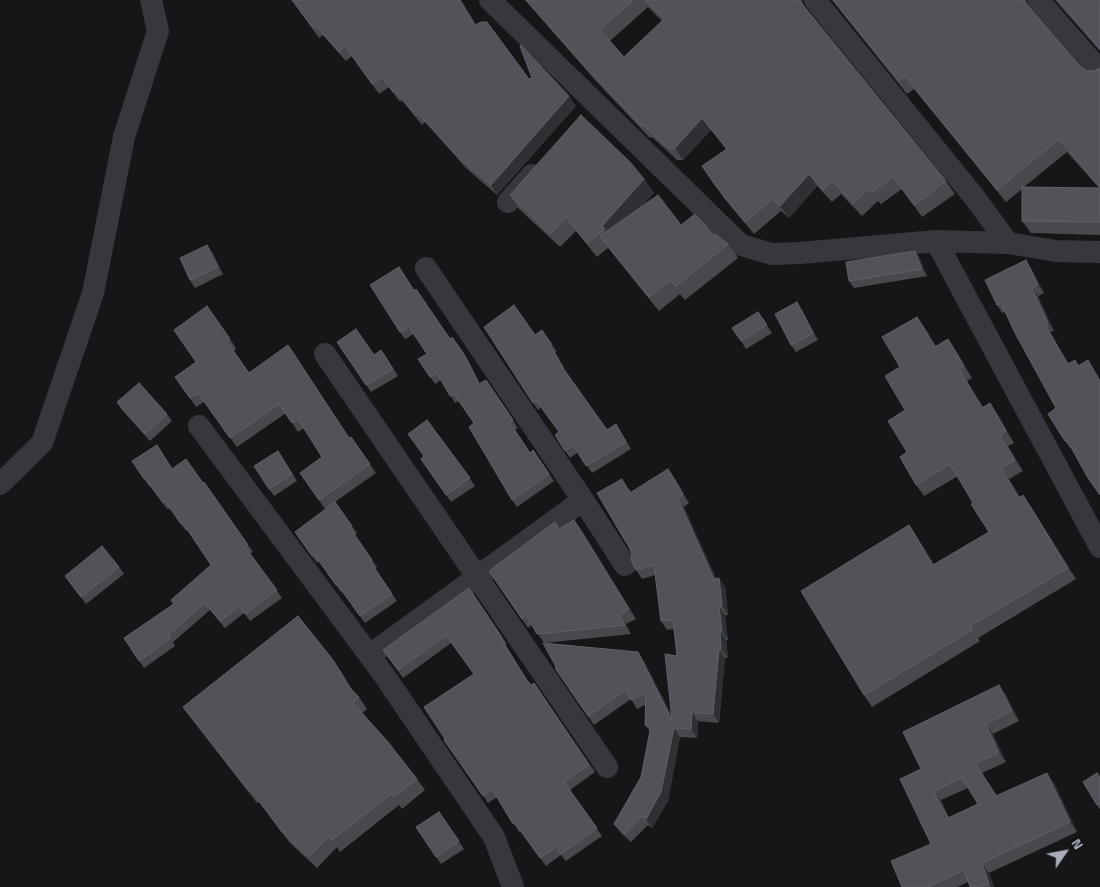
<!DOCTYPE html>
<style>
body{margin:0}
#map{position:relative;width:1100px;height:887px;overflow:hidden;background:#161618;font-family:"Titillium Web",sans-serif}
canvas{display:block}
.north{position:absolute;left:1040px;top:827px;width:50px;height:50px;-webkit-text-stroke:4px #111113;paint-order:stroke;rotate:57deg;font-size:14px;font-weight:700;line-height:20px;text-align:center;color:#a8adb8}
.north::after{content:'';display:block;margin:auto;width:18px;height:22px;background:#a8adb8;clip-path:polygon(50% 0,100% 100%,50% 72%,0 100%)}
</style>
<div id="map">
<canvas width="1100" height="887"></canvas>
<div class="north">N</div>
</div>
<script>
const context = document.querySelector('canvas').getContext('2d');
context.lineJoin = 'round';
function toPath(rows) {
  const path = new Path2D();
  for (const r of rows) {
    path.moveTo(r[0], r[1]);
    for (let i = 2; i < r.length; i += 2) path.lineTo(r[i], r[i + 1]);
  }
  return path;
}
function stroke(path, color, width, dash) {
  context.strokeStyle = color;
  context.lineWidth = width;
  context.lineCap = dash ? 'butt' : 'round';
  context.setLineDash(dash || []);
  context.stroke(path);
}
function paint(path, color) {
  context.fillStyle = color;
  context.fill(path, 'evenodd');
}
stroke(toPath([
 [490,0,741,245,772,254,800,253,936,241,1008,243,1056,251,1100,252],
 [815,0,975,198,1008,243],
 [1038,0,1100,71],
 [508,202,532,175],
 [936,241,1100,547],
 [426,268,583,500,625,565],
 [325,354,607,767],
 [199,426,384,675,494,837,513,887],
 [0,484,42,443,93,293,124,137,158,31,151,0],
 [370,655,583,500]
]), '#37383d', 22);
paint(toPath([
 [292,0,476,25,529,79,576,106,497,195,466,168,425,122,422,125,402,100,400,102,389,87,379,94,352,56,346,61,323,35,319,38],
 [525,0,802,0,803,5,946,181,955,194,922,217,902,189,881,204,878,201,862,216,841,194,832,202,817,186,789,218,781,211,754,234,724,198,702,166,726,149,711,130,683,160,677,160,652,137,650,138,645,133,596,81],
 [648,7,662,21,624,57,610,41],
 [832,0,1026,0,1027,5,1081,67,1087,71,1093,71,1100,68,1100,235,1031,233,1022,221,1022,189,1006,202,914,89,907,94],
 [1067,152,1099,188,1024,187],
 [1055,0,1100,0,1100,51],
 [644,179,654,193,641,207,681,225,714,235,728,244,738,258,685,300,680,294,659,311,608,248,597,257,576,231,560,247,519,209,510,195],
 [207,245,212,252,223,274,195,288,190,280],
 [915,251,919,257,927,276,854,288,849,281],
 [1026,260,1031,268,1044,293,1038,296,1054,331,1050,332,1068,364,1093,368,1071,448,1070,448,1065,441,1056,408,1005,312,1002,313,997,305],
 [404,274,415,291,450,339,457,344,469,362,480,384,486,380,518,428,515,430,530,453,533,450,554,481,517,507,512,500,474,423,459,401,455,403,441,380,435,384,418,359,427,354,414,334,405,339,400,332],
 [207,306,236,348,234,351,249,373,349,438,351,437,376,473,325,509,300,473,322,457,304,428,298,432,286,413,237,447,204,402,196,407,175,377,196,362],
 [802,310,818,340,796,352,791,345],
 [758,312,772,333,746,349,741,341],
 [917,317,925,328,936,346,948,339,956,351,972,378,967,381,983,407,998,415,1014,443,1008,446,1023,471,1009,479,1020,497,1031,507,1076,579,978,638,980,641,872,707,864,695,909,525,917,537,934,565,989,532,973,503,958,476,924,496,916,485,907,452,905,410,900,367],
 [542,330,557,352,555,353,564,367,563,368,607,430,616,424,631,449,592,473,578,452,570,458,555,435,559,432,541,407,538,410,533,403,535,335],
 [337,342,374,355,386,357,398,376,371,392],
 [117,402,167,414,172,421,150,441,122,410],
 [427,420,475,486,451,502,421,459,424,457],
 [157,445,172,469,203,483,204,482,253,552,250,554,282,598,250,621,244,613,225,628,210,610,173,642,175,646,144,668,124,638,173,604,171,600,211,565,188,530,186,531,170,508,168,510,150,486,149,486,144,479],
 [278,451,297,481,274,496,269,489],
 [668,469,689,503,684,507,716,579,725,587,728,615,725,615,728,640,726,640,728,658,725,658,719,723,698,721,697,738,680,737,668,801,652,828,648,825,631,842,621,833,614,824,641,777,650,732,645,725,645,705,637,709,631,699,594,725,555,668,644,661,672,716,677,656,674,629,667,630,661,621,655,575,642,579,636,570,632,555,629,488,631,492],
 [335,502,357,533,355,535,377,567,375,569,397,601,365,623,342,591,341,592,319,561,317,563,295,532],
 [560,528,581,529,636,619,626,624,631,634,544,643,532,625,528,628,489,571],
 [119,567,124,574,86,604,65,576],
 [469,588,507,644,505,645,528,681,531,685,534,683,595,772,570,790,602,836,566,861,561,855,546,866,521,831,519,832,497,797,488,803,444,740,445,739,474,674,451,643,403,678,383,650],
 [333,660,353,691,359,697,367,709,362,713,417,779,425,790,402,809,399,805,340,852,337,847,317,868,290,843,259,802,257,803,191,718,183,707],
 [1006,695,1019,721,993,734,1006,762,982,773,997,796,1054,783,1077,832,989,873,994,887,970,887,968,882,957,887,902,887,931,844,921,769],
 [968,788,978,804,949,818,941,800],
 [1100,776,1100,808,1099,809,1097,805],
 [439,812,464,849,441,864,416,827]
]), '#47494d');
paint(toPath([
 [460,0,461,0,482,34,475,25],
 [569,96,576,106,497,195,491,185],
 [702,118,711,130,683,160,675,148],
 [809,174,817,186,789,218,780,206],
 [644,179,654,193,612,239,602,226],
 [207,245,212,252,223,274,218,267],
 [915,251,919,257,927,276,922,269],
 [1026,260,1031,268,1044,293,1038,285],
 [1032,288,1038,296,1054,331,1048,323],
 [797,302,802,310,818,340,813,333],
 [917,317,925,328,943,358,935,347],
 [1045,325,1050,332,1073,372,1068,364],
 [452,337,469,362,484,392,479,384],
 [948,339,956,351,972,378,964,366],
 [959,369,967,381,990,420,982,408],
 [990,403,998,415,1014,443,1006,431],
 [1000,435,1008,446,1023,471,1015,460],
 [1001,468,1009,479,1027,509,1019,498],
 [668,469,675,478,689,503,683,494],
 [1023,495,1031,507,1076,579,1068,568],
 [678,498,684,507,720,586,719,578,725,587,728,615,722,606,714,579],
 [574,520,581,529,636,619,629,609],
 [909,525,917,537,942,577,933,565],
 [719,606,725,615,728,640,722,631],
 [619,615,626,624,631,634,625,625],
 [720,631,726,640,728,658,721,649],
 [719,649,725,658,719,723,713,714],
 [638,652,644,661,679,729,672,720],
 [333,660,341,671,358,699,350,688],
 [999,685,1006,695,1019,721,1012,711],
 [692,712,698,721,697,738,691,729],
 [986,724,993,734,1006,762,999,753],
 [674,728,680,737,668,801,652,828,646,819],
 [1047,773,1054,783,1077,832,1070,822],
 [934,791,941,800,954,828,948,818],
 [982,863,989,873,994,887,991,887,989,884]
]), '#2f3033');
const building = toPath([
 [292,0,460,0,475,25,481,22,487,22,529,79,532,78,520,46,521,45,569,96,491,185,459,158,418,113,415,115,395,91,393,92,382,77,372,84,345,46,339,52,316,26,313,28,292,0],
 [526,0,633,0,600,30,624,57,664,19,645,0,799,0,946,181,914,205,893,177,872,192,870,188,853,203,832,181,823,190,809,174,780,206,773,199,745,222,715,185,702,166,727,149,702,118,675,148,668,148,643,125,642,126,637,121,587,69,526,0],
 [833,0,1023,0,1081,67,1087,71,1093,71,1100,68,1100,187,1059,139,997,190,905,76,899,81,833,0],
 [1058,0,1100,0,1100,49,1058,0],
 [581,115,630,162,644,179,602,226,605,229,587,243,566,217,550,234,510,195,581,115],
 [1022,187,1100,188,1100,222,1022,221,1022,187],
 [658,195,681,225,695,214,714,235,715,234,728,244,676,286,670,280,649,297,600,236,658,195],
 [207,245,218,267,190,280,180,258,207,245],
 [915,251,922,269,849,281,846,262,915,251],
 [1026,260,1038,285,1032,288,1048,323,1045,325,1068,364,1075,360,1078,366,1088,360,1100,381,1100,495,1088,478,1067,440,1065,441,1048,414,1056,408,1015,333,1001,303,997,305,985,280,1026,260],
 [399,267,414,291,416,289,450,339,452,337,464,354,479,384,486,380,513,420,510,423,530,453,533,450,549,474,512,500,469,427,474,423,454,394,450,396,437,373,430,377,418,359,427,354,409,327,400,332,370,285,399,267],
 [797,302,813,333,791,345,775,314,797,302],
 [514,305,535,335,542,330,552,345,550,346,559,360,558,361,607,430,616,424,626,442,586,466,573,445,565,451,555,435,559,432,536,400,533,403,484,327,514,305],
 [207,306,230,339,227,342,249,373,288,345,349,438,351,437,370,464,319,500,300,473,322,457,298,419,292,423,279,404,230,438,198,393,190,398,175,377,196,362,174,330,207,306],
 [758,312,767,325,741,341,732,328,758,312],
 [917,317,935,347,948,339,964,366,959,369,982,408,990,403,1006,431,1000,435,1015,460,1001,468,1019,498,1023,495,1068,568,970,626,972,630,864,695,801,591,909,525,933,565,989,532,971,504,973,503,950,464,916,485,900,457,907,452,888,421,905,410,885,376,900,367,882,337,917,317],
 [356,329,374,355,381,350,393,369,366,385,337,342,356,329],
 [139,383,167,414,145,434,117,402,139,383],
 [427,420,470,478,446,495,421,459,424,456,408,434,427,420],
 [157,445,172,469,186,459,203,483,204,482,248,545,245,547,277,590,245,614,239,606,220,621,205,603,168,635,170,639,139,661,124,638,174,604,171,600,211,565,183,523,181,524,165,501,163,503,145,478,144,479,132,461,157,445],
 [278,451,292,474,269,489,254,466,278,451],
 [668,469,683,494,678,498,714,579,719,578,722,606,719,606,722,631,720,631,721,649,719,649,713,714,692,712,691,729,674,728,661,792,646,819,642,816,625,834,614,824,641,777,651,726,645,725,646,693,631,700,626,690,588,716,555,668,556,667,543,643,638,652,672,720,665,654,677,656,673,620,661,621,654,565,636,570,631,560,632,555,630,549,597,493,622,479,630,493,668,469],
 [335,502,352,526,350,528,372,560,370,561,392,594,360,616,337,584,336,585,314,554,312,556,295,532,335,502],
 [574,520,629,609,619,615,625,625,537,634,526,615,522,619,489,571,555,522,559,529,574,520],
 [102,546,119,567,81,597,65,576,102,546],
 [469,588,501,636,500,637,526,679,531,685,534,683,589,765,564,782,597,828,561,854,556,847,540,858,515,823,513,824,492,789,483,796,444,740,445,739,424,707,474,674,446,635,398,670,383,650,469,588],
 [298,616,333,660,350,688,359,697,353,703,388,742,417,779,394,797,391,794,332,840,329,836,309,857,282,832,251,790,249,791,183,707,298,616],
 [999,685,1012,711,986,724,999,753,975,763,996,796,1047,773,1070,822,982,863,989,884,978,887,970,887,964,870,930,886,930,887,902,887,891,861,931,844,900,779,921,769,903,732,999,685],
 [962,778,978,804,948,818,934,791,962,778],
 [1097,773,1100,777,1100,803,1097,805,1083,782,1097,773],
 [439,812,459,841,436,857,416,827,439,812]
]);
paint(building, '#525359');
stroke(building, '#5f6168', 1);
</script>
